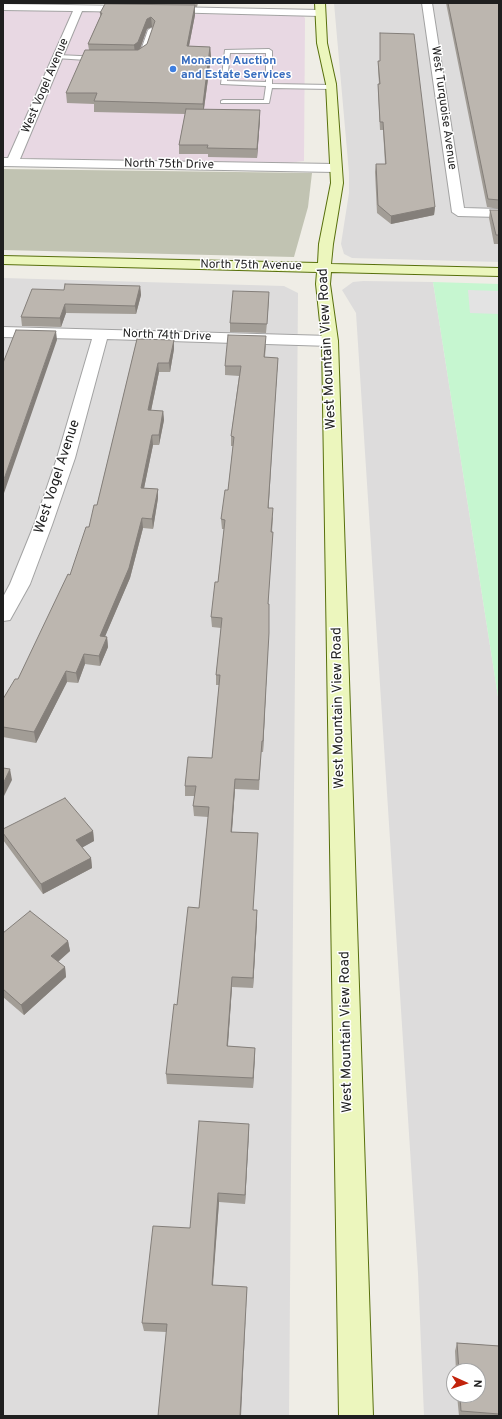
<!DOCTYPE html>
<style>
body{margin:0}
#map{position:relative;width:502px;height:1419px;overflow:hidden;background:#efede6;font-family:Overpass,sans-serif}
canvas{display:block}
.frame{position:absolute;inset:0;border:4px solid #1f1f1f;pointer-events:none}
.north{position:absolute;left:446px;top:1363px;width:40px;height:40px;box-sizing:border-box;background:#fff;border:1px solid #a5a5a5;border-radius:50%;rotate:93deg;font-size:11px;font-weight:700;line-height:16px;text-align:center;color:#1f1f1f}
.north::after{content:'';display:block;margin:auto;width:14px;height:18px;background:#c2230c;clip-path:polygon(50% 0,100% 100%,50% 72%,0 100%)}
</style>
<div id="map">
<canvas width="502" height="1419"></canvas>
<div class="frame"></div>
<div class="north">N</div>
</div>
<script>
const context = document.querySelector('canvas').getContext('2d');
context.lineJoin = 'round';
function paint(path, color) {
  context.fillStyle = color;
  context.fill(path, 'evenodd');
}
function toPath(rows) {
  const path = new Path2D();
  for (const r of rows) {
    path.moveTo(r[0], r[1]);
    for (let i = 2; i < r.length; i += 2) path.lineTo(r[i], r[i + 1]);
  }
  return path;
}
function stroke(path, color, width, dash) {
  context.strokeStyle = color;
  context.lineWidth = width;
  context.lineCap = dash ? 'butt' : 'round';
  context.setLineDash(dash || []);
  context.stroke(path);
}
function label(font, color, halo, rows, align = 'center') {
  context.font = font + ' Overpass,sans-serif';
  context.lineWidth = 3;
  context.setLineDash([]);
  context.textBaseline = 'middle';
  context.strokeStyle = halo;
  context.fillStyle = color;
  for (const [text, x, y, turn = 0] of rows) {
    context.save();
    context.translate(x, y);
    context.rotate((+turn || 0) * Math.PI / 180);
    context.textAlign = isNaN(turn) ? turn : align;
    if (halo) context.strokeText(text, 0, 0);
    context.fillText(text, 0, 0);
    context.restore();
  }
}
paint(toPath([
 [334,3,499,3,499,262,352,258,344,254,341,244,349,193,349,173],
 [3,278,284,286,298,293,289,1416,3,1416],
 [363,281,433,282,499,703,499,1416,424,1416,418,1273,356,313,342,290,353,282],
 [454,1371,478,1371,478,1395,454,1395]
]), '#dddcdc');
paint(toPath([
 [3,10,303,16,305,18,304,161,287,163,3,158]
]), '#e8d8e3');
paint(toPath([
 [3,169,312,173,308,207,294,257,3,250]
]), '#c1c3b2');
paint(toPath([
 [433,282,499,284,499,703]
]), '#c6f6d0');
paint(toPath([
 [468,290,499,291,499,314,470,313]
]), '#e3e3e3');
const lane = toPath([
 [151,28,154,30,146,54,136,59,132,59,132,57,140,53,148,30,151,28],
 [269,49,272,51,272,84,331,85,334,87,331,89,272,88,269,103,221,103,221,101,223,100,264,100,266,86,221,84,225,50,269,49],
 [230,53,266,53,266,82,227,81,230,53],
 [58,55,101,57,104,59,101,61,56,58,56,56,58,55]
]);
const street = toPath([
 [422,3,432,3,464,208,499,209,499,217,458,216,452,212,422,3],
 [3,4,131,6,136,9,131,12,82,11,20,159,335,164,341,168,335,172,3,166,3,158,8,158,73,11,3,10,3,4],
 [166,7,320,10,325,13,320,16,163,12,161,10,166,7],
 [3,327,330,336,335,338,338,341,335,344,330,346,107,339,75,458,52,525,30,584,10,620,3,621,3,597,10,584,34,525,57,458,92,339,3,337,3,327]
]);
const secondary = toPath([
 [315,3,325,3,327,43,336,84,343,183,333,244,331,264,499,268,499,276,331,272,330,284,338,341,373,1416,339,1416,322,341,316,284,317,272,3,264,3,256,318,263,319,244,331,183,326,84,317,43,315,3]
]);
stroke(lane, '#a3a3a3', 2);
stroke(street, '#a3a3a3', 2);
stroke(secondary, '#58700c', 2);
paint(lane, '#fff');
paint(street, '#fff');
paint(secondary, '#ecf6bd');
paint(toPath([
 [109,3,198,3,197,7,195,7,195,15,189,46,210,47,211,57,204,109,260,119,257,158,208,157,208,154,179,154,179,145,185,114,94,112,94,104,67,103,66,93,89,50,88,44,100,17,100,13],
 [152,27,153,28,147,44,140,49,147,29],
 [206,3,273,3,273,4],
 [446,3,499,3,499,209,487,207],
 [380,33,435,207,434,215,391,224,377,213,375,172,376,164,385,164,383,130,380,130,378,91,378,84,379,84,378,68,378,61,380,61],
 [490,210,499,210,499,244,494,244,489,218],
 [140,286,141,295,136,314,66,313,61,327,22,326,21,317,64,290],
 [269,301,266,333,230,332,230,323],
 [137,339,174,340,174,349,170,372,159,372,151,411,163,411,164,420,159,445,153,445,144,488,158,489,158,498,153,529,143,528,130,578,105,636,107,637,108,647,100,666,85,664,78,683,67,682,36,743,3,737,3,699,18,679,70,575,97,505],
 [266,345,265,357,278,358,268,508,273,518,272,532,273,532,272,542,268,604,268,644,263,752,261,752,259,790,235,789,232,832,258,833,257,843,253,910,257,910,257,920,253,988,232,987,228,1046,255,1048,253,1088,167,1084,166,1074,177,1005,199,908,208,817,194,816,193,806,195,796,185,796,185,786,212,758,219,685,216,685,216,675,221,628,212,627,211,617,218,582,224,529,222,529,221,519,228,490,233,446,231,446,231,436,239,376,225,375,225,366],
 [3,829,93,831,94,841,82,847,91,858,92,868,43,894,3,840],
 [3,933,68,941,70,951,58,962,65,967,66,977,24,1015,3,997],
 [249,1124,245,1204,219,1202,213,1285,247,1287,247,1295,166,1332,144,1331,142,1323,190,1228],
 [457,1343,499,1346,499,1416,459,1416,457,1395,478,1395,478,1371,456,1371,455,1351]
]), '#a29d96');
paint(toPath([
 [195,5,195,15,187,56,187,46],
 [151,17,152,27,147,29,139,52,135,54,134,45,147,19],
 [210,47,211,57,203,115,203,104],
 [260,110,260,119,257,158,257,149],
 [435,207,434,215,391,224,391,216],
 [140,286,141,295,136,314,135,306],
 [65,304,66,313,61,327,60,318],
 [56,331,57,340,3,496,3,482],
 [174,340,174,349,170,372,169,363],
 [278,358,277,367,268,518,268,508],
 [158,363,159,372,149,420,148,410],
 [163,411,164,420,159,445,159,435],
 [152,435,153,445,142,498,141,488],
 [158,489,158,498,153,529,152,519],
 [142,518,143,528,130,578,101,646,100,636],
 [269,604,268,644,263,752,263,741],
 [107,637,108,647,100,666,99,656],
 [84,654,85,664,78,683,76,673],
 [66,671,67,682,36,743,34,732],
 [10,769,12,780,3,798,3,784],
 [235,779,235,789,231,842,231,832],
 [93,831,94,841,78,850,76,840],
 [91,858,92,868,43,894,41,884],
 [257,910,257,920,253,988,253,978],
 [68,941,70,951,53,966,51,956],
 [65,967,66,977,24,1015,21,1005],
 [232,977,232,987,227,1056,227,1046],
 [255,1048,255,1057,253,1088,253,1078],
 [249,1124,249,1133,245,1204,245,1195],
 [218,1193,219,1202,212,1293,212,1285],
 [247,1287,241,1416,240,1416]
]), '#847f7a');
const building = toPath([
 [448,3,499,3,499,200,488,199,448,3],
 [105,4,195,5,187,46,210,47,203,104,94,101,97,93,66,93,85,50,138,50,147,44,155,21,151,17,147,19,138,42,134,45,88,44,102,13,100,13,105,4],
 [380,33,414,34,435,207,391,216,378,205,376,164,386,164,383,122,380,122,378,84,380,84,378,61,380,61,380,33],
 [186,109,260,110,257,149,207,148,208,145,179,145,186,109],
 [490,210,499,210,499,235,496,235,490,210],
 [65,284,140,286,135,306,65,304,60,318,21,317,32,289,64,290,65,284],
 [233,291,269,292,267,324,230,323,233,291],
 [16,330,56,331,3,482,3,363,16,330],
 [228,335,266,336,264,357,278,358,268,508,273,508,271,532,273,532,268,604,269,604,269,633,263,741,262,741,259,780,235,779,231,832,258,833,253,910,257,910,253,978,232,977,227,1046,255,1048,253,1078,166,1074,174,1004,177,1005,188,907,199,908,209,807,193,806,196,786,185,786,188,757,212,758,220,675,216,675,222,618,211,617,215,582,218,582,225,520,221,519,225,490,228,490,234,437,231,436,241,366,225,366,228,335],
 [137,339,174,340,169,363,158,363,148,410,163,411,159,435,152,435,141,488,158,489,152,519,142,518,129,568,100,636,107,637,99,656,84,654,76,673,66,671,34,732,3,727,3,699,15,679,18,679,68,574,70,575,86,527,89,527,94,505,97,505,137,339],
 [3,768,10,769,3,784,3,768],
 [65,798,93,831,76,840,91,858,41,884,3,833,3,829,65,798],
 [30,911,68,941,51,956,65,967,21,1005,3,989,3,933,30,911],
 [199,1121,249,1124,245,1195,218,1193,212,1285,247,1287,240,1416,158,1416,167,1324,142,1323,153,1226,190,1228,199,1121],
 [457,1343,499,1346,499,1414,461,1411,460,1395,478,1395,478,1371,459,1371,457,1343]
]);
paint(building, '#bcb6af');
stroke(building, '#847f7a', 1);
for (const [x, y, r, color] of [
 [173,69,4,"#3f7fe0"]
]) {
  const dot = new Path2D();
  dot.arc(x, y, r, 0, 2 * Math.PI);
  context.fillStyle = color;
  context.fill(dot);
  stroke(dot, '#fff', 1.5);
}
label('bold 12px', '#366cbe', '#fff', [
 ["Monarch Auction",181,62],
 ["and Estate Services",181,76]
], 'left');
label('12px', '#1f1f1f', '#fff', [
 ["West Vogel Avenue",46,86,-67],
 ["West Turquoise Avenue",443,108,82],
 ["North 75th Drive",169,165,1],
 ["North 75th Avenue",251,266,1],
 ["North 74th Drive",167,336,2]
]);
label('14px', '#1f1f1f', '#fff', [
 ["West Mountain View Road",328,349,-93],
 ["West Vogel Avenue",58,477,-72],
 ["West Mountain View Road",339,708,-91],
 ["West Mountain View Road",347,1032,-91]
]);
</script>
